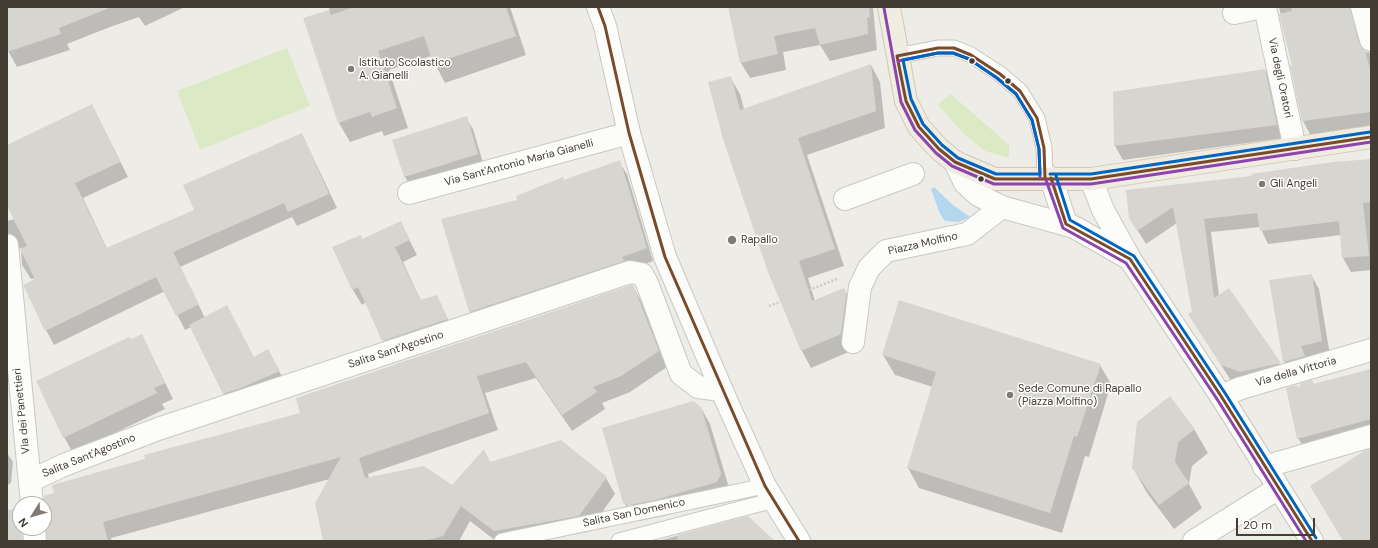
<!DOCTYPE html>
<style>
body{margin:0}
#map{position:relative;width:1378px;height:548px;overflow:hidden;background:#eeece6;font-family:"DM Sans",sans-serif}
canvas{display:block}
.frame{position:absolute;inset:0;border:8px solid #433d33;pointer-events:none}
.north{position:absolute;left:12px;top:496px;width:40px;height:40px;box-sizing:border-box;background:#fff;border:1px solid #b4b1ad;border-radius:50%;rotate:233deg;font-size:11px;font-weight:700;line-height:16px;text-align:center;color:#433d33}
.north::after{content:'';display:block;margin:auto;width:14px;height:18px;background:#7f7a72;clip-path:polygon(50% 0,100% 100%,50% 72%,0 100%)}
.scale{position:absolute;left:1236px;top:518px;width:79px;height:18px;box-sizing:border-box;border:2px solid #433d33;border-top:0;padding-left:5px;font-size:12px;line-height:14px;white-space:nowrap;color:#433d33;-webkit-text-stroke:3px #fff;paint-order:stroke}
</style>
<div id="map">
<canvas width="1378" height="548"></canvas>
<div class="frame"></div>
<div class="north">N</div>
<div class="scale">20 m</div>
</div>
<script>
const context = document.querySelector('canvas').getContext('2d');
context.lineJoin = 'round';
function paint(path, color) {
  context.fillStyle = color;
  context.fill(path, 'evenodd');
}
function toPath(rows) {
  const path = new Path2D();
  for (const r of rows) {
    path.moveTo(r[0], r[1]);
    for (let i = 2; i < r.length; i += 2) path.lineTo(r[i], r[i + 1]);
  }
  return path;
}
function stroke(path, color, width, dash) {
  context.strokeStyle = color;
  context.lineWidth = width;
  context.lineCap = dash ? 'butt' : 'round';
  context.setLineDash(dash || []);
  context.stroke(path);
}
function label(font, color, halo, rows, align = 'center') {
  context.font = font + ' "DM Sans",sans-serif';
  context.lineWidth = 3;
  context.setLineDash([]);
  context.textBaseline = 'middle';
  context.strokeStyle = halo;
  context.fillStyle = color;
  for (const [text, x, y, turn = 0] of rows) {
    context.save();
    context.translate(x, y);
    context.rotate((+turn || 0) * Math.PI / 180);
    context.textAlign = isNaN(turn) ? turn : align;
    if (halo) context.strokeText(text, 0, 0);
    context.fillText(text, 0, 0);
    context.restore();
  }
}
paint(toPath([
 [287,48,310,106,200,150,177,91],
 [951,94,1009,145,1009,158,985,151,965,135,938,105]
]), '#dbeac5');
paint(toPath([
 [934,187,953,205,970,217,959,222,945,221,940,214,931,189]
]), '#b5d7ee');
paint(toPath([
 [7,7,185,7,145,26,139,17,110,27,67,44,70,50,17,67,7,49],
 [329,7,510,7,526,55,445,83,431,56,389,70,408,128,384,136,382,131,350,142,339,123],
 [729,7,873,7,877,50,830,61,820,45,783,52,786,70,750,78,741,63],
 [1279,7,1371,7,1358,20,1365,52,1371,53,1371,133,1311,136,1303,121,1291,66,1293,66],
 [871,65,880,82,885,128,807,155,844,266,808,278,815,301,844,289,853,306,851,351,811,368,802,351,768,271,730,77,740,94,744,109],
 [1265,70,1273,84,1284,138,1123,160,1115,146,1114,92],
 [92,105,128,177,83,198,107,249,195,211,302,134,337,208,297,226,292,217,180,267,205,318,254,358,268,351,285,382,230,405,191,327,185,330,165,291,54,345,46,330,67,272,31,279,22,265,21,248,15,247,7,251,7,221,15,219,7,204,7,146],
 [466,118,473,129,484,166,412,188,405,177,393,140],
 [1371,160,1371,270,1351,272,1343,258,1341,235,1268,244,1260,227,1211,232,1219,296,1228,289,1288,377,1249,385,1230,379,1189,315,1193,312,1177,223,1146,244,1130,218,1253,177],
 [619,162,627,174,653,261,477,325,470,312,442,220,518,201,564,181],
 [400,222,417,255,403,262,421,301,436,296,456,335,392,356,366,302,362,305,353,290,333,247,362,240],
 [1311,275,1319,289,1330,355,1292,375,1284,361],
 [633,286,642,303,667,367,630,392,602,403,605,409,572,431,536,378,485,393,498,430,368,474,369,479,452,486,484,451,490,462,606,478,615,494,588,532,538,541,496,541,470,521,459,541,324,541,330,479,111,538,112,541,54,541,395,367,394,365],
 [142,335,173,399,162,404,165,409,73,453,64,437,130,341],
 [883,355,1100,365,1111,384,1089,457,1085,456,1062,533,919,488,908,468,933,387,895,375],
 [1371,370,1371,440,1309,457,1298,438,1299,389,1312,381,1314,385],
 [701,408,710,424,730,491,726,498,664,516,639,521,634,519,624,502],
 [628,504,634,506,633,508,628,506],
 [1194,429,1208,453,1192,466,1189,484,1202,508,1174,529,1147,493,1133,468],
 [7,453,13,462,11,483,7,485],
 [748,517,769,541,658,541]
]), '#0003');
paint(toPath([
 [7,7,109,7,109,8,59,28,61,34,7,52],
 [354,7,506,7,516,36,433,64,424,36,378,51,397,108,372,117,370,112,338,123,303,18,329,10,331,15],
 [728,7,869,7,870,17,867,18,868,34,820,45,815,28,774,36,778,54,740,63],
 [1291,7,1350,7,1359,43,1365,51,1371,72,1371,112,1302,121,1290,65,1292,65,1279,14,1292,11],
 [871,64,876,111,798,138,835,249,799,261,812,301,844,288,846,295,841,334,801,351,768,272,723,139,708,82,731,76,740,110],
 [1265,69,1277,125,1114,146,1113,92],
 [92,104,120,162,75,183,106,248,194,210,183,185,302,133,329,194,288,212,284,203,173,252,199,304,176,316,156,277,45,331,24,287,23,285,35,279,20,249,27,246,7,206,7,145],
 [467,116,478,154,404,177,392,140],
 [1371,159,1371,202,1363,203,1369,256,1342,258,1339,221,1260,231,1257,213,1204,219,1214,298,1229,288,1281,363,1240,372,1221,365,1188,314,1192,312,1173,207,1137,231,1129,218,1126,190,1252,176,1251,174,1333,162],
 [620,160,647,248,622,257,624,261,469,312,441,219,517,200,516,196,563,177,564,180],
 [401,221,410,240,395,247,420,300,437,295,448,319,382,341,358,287,352,290,332,247,361,235,362,239],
 [1312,274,1322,341,1301,346,1305,356,1283,362,1269,280],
 [631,285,633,285,659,351,621,376,593,387,597,392,562,415,526,362,477,376,489,413,359,458,365,478,424,466,452,485,484,449,490,462,561,440,607,477,579,516,494,531,461,506,443,536,423,541,323,541,315,503,341,457,103,522,108,541,47,541,44,521,44,496,54,493,52,485,145,459,144,455,300,413,296,398],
 [899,300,1101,364,1077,437,1074,436,1050,513,907,468,936,372,882,355],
 [227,305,254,357,268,349,280,371,243,387,223,394,189,325],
 [142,334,165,383,154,388,157,393,63,438,36,381,129,337,131,339],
 [1371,369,1371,419,1297,439,1286,388,1297,385,1299,388,1301,383,1312,380,1313,384],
 [1170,396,1195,429,1178,442,1175,462,1189,483,1159,505,1132,468,1137,422],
 [693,401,701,407,721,474,717,482,655,500,629,505,623,503,602,428],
 [1371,449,1371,541,1343,541,1310,486,1364,451],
 [20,509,20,528,22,528,22,541,7,541,7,510],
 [748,516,775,541,678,541,677,535]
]), '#d7d5cf');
const service = toPath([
 [897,56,938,48,954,48,971,55,1000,74,1020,91,1037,118,1044,148,1045,178],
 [502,541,765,486],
 [619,541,774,500]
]);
const pedestrian = toPath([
 [1265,7,1295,149],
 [1362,7,1371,40],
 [1234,13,1262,7],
 [845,199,913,174],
 [1264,467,1371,436]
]);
const minor = toPath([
 [409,193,629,133],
 [7,245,32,504],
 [853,342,860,287,869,268,886,251,967,234,1002,207],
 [1221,396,1241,388,1371,350],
 [30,481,64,465,158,429,630,272,642,274,647,283,681,374,698,387,721,390],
 [34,528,35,541],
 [1194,541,1277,489]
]);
const tertiary = toPath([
 [598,7,605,26,629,133,665,257,726,400,765,486,799,541],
 [955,162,965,183,978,195,1002,207,1074,227,1130,259],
 [1051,178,1066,224],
 [1091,179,1103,210,1130,259,1221,396,1312,541]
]);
const primary = toPath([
 [889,7,906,101,919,127,939,149,955,162,995,179,1091,179,1371,137]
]);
stroke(service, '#cac8c2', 17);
stroke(pedestrian, '#cac8c2', 24);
stroke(minor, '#cac8c2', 24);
stroke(tertiary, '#cac8c2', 24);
stroke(primary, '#d1c8b3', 24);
stroke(toPath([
 [809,290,837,279],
 [769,306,780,302]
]), '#cccac5', 2.5, [2, 2]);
stroke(service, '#fcfcfb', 15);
stroke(pedestrian, '#fcfcfb', 22);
stroke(minor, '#fcfcfb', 22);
stroke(tertiary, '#fcfcfb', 22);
stroke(primary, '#f0ece2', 22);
stroke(toPath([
 [598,7,605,26,629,133,665,257,765,486,799,541],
 [1045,178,1044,148,1037,118,1020,91,1000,74,971,55,954,48,938,48,897,56,906,101,919,127,939,149,955,162,995,179,1091,179,1371,137],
 [1051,178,1066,224,1130,259,1221,396,1312,541]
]), '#7a4b2a', 3);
stroke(toPath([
 [884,8,901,102,915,130,936,153,952,166,994,184,1091,184,1371,142],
 [898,61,938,53,953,53,969,59,997,78,1016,94,1032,120,1039,149,1040,178],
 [1046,180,1063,228,1126,263,1217,399,1306,541]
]), '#8e44ad', 3);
stroke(toPath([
 [938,53,953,53,969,59,997,78,1016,94,1032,120,1039,149,1040,174,996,174,958,158,942,145,923,124,911,99,903,60,938,53],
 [1050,174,1091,174,1370,132],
 [1056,176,1070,220,1134,256,1225,393,1316,538]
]), '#0065bd', 3);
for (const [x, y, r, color] of [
 [972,61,3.5,"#433d33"],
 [351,69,4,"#7f7a72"],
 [1008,81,3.5,"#433d33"],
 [981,179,3.5,"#433d33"],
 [1262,184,4,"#7f7a72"],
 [732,240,5,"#7f7a72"],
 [1010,395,4,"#7f7a72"]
]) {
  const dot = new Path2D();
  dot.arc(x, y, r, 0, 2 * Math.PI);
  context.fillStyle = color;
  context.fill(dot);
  stroke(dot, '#fff', 1.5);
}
label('11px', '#433d33', '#fff', [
 ["Istituto Scolastico",359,63],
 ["A. Gianelli",359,76],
 ["Gli Angeli",1270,184],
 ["Rapallo",741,240],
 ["Sede Comune di Rapallo",1018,389],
 ["(Piazza Molfino)",1018,402]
], 'left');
label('11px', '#433d33', '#fff', [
 ["Via degli Oratori",1280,78,78],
 ["Via Sant'Antonio Maria Gianelli",519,163,-15],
 ["Piazza Molfino",923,244,-13],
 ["Salita Sant'Agostino",396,350,-18],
 ["Via della Vittoria",1296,372,-16],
 ["Via dei Panettieri",22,411,-96],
 ["Salita Sant'Agostino",89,456,-22],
 ["Salita San Domenico",634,513,-12]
]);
</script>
